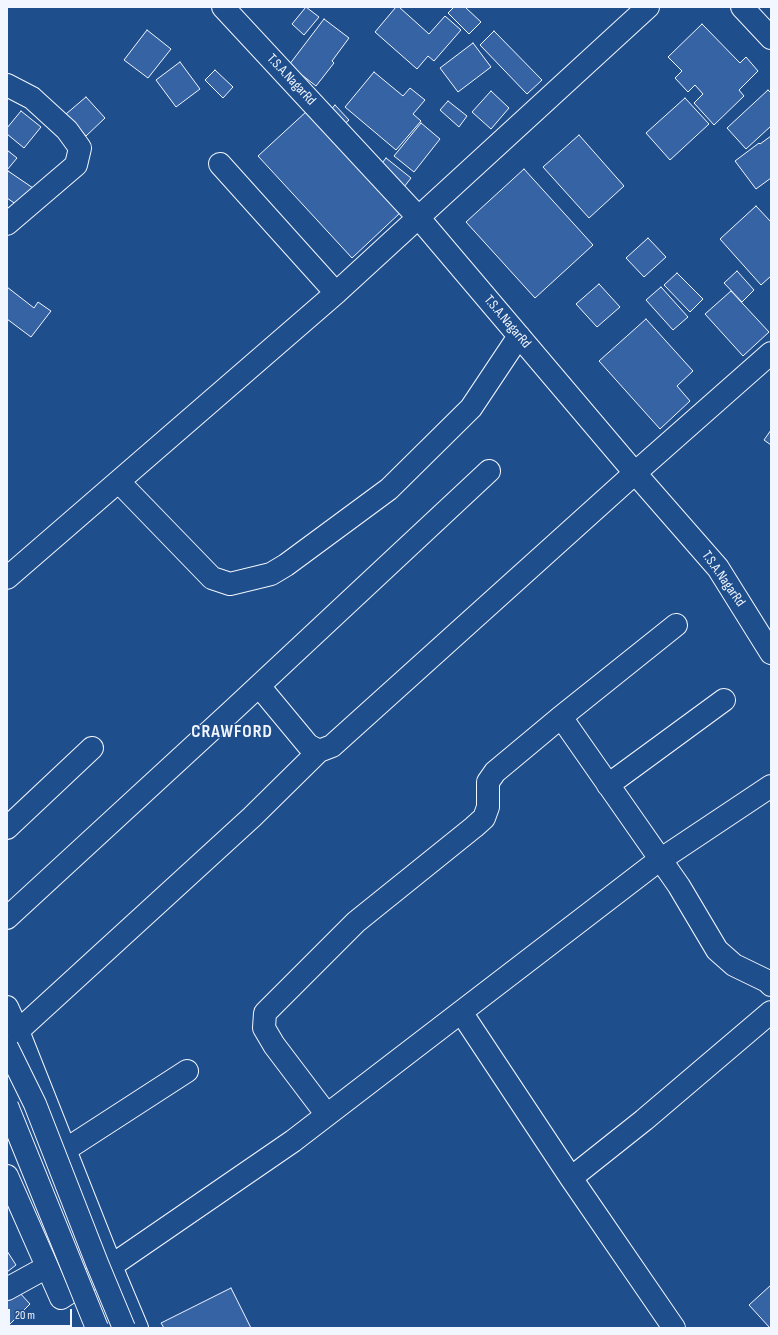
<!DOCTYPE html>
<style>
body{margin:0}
#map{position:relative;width:778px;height:1335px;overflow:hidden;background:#1f4e8c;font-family:"Sofia Sans Condensed",sans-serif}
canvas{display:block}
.frame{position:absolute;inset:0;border:8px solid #f2f6ff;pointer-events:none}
.scale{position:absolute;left:8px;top:1309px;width:64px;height:18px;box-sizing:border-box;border:2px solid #f2f6ff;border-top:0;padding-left:5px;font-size:12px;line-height:14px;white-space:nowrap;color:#f2f6ff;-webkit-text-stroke:3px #1f4e8c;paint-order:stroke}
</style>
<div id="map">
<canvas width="778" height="1335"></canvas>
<div class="frame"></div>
<div class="scale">20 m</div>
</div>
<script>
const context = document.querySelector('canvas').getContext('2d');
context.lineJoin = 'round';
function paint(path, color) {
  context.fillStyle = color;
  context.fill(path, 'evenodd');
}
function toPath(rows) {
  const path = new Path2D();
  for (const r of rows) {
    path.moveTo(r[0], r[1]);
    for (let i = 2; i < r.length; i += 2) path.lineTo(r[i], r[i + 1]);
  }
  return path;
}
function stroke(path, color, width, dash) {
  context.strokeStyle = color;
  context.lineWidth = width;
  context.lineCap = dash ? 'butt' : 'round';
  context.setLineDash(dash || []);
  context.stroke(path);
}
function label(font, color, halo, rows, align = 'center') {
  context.font = font + ' "Sofia Sans Condensed",sans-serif';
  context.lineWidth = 3;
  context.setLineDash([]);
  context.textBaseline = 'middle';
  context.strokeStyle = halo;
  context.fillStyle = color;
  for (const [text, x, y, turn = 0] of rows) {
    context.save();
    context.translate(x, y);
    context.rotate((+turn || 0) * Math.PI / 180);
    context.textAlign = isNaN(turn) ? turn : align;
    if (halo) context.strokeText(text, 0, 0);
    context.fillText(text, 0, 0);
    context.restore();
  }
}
const building = toPath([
 [306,7,319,17,304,35,292,24,306,7],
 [396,7,399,7,429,34,445,16,461,30,434,61,428,56,417,69,375,32,396,7],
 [454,7,465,7,481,22,469,34,448,13,454,7],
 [324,19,349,38,332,61,334,63,316,86,289,65,324,19],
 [702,24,740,63,746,57,758,71,739,90,744,96,714,125,694,103,703,94,695,85,688,92,675,78,682,71,668,57,702,24],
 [147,30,171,49,148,78,124,60,147,30],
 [494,31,542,80,527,94,480,45,494,31],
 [473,43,491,67,458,92,440,68,473,43],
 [180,62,200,89,176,107,156,80,180,62],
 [215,70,233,87,223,98,205,80,215,70],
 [374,72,403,96,410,88,425,100,413,114,421,121,396,150,345,107,374,72],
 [768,90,771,93,771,126,746,149,727,128,768,90],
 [491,91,509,108,491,129,472,112,491,91],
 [86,97,105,118,86,136,66,114,86,97],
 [685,98,709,124,670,160,646,133,685,98],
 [448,101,467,116,459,127,440,110,448,101],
 [335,105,349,120,341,127,328,113,335,105],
 [21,111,41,127,24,148,7,134,7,128,21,111],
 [307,111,401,212,352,258,258,156,307,111],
 [421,123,440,139,414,172,394,156,421,123],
 [579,135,624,186,589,218,543,167,579,135],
 [771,136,771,178,756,189,735,161,759,143,760,144,771,136],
 [7,150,17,158,7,170,7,150],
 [386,158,411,178,404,187,379,167,386,158],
 [524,169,593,245,535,298,466,222,524,169],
 [8,171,33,188,20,207,7,198,7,173,8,171],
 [756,206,771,222,771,276,761,285,720,239,756,206],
 [648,238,666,257,644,277,626,258,648,238],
 [737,271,754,290,742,302,724,283,737,271],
 [677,273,703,299,690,312,664,285,677,273],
 [599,284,620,307,597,327,576,304,599,284],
 [7,287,34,308,38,302,51,311,31,337,7,319,7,287],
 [661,287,688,317,673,330,646,300,661,287],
 [731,291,769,332,743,356,705,314,731,291],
 [646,319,693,371,677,386,690,401,660,429,599,361,646,319],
 [771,430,771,445,764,440,771,430],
 [7,1251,16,1265,7,1272,7,1251],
 [771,1285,771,1328,770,1328,749,1305,771,1285],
 [231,1288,251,1328,164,1328,161,1323,231,1288],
 [18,1291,30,1304,8,1326,7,1301,18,1291]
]);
paint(building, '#3563a3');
stroke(building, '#f2f6ff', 1);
const minor = toPath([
 [223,7,418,217,635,473,718,568,771,653],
 [742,7,771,38],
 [7,85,32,98,67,130,80,148,76,165,7,224],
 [220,164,336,293],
 [119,482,212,578,230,584,271,574,286,565,389,489,471,408,519,336],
 [7,578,336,293,648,7],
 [259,686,308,745,319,751,332,746,635,473,771,353],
 [561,717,679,886,717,950,734,965,767,981,771,985],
 [608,785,724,700],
 [7,828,92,748],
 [7,918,233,710,489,471],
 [7,1007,18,1031,111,1266,137,1328],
 [461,1012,571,1178,674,1328],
 [18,1031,252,817,319,751],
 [327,1115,274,1045,264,1028,265,1013,356,922,474,827,484,818,488,807,488,782,495,772,561,717,676,625],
 [65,1150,187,1071],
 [7,1176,61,1298,111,1266,293,1141,654,864,771,786],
 [571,1178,644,1120,771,1012],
 [7,1289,47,1267]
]);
stroke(minor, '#f2f6ff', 24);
stroke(minor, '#1f4e8c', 22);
const majorBridge = toPath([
 [7,1047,35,1104,97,1263,124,1328],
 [7,1106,97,1328]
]);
stroke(majorBridge, '#f2f6ff', 24, []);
stroke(majorBridge, '#1f4e8c', 22);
label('14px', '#f2f6ff', '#1f4e8c', [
 ["T.S.A.NagarRd",291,80,47],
 ["T.S.A.NagarRd",507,322,50],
 ["T.S.A.NagarRd",723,579,55]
]);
context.letterSpacing = '1px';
label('bold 18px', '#f2f6ff', '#1f4e8c', [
 ["CRAWFORD",232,732]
]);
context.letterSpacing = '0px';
</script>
